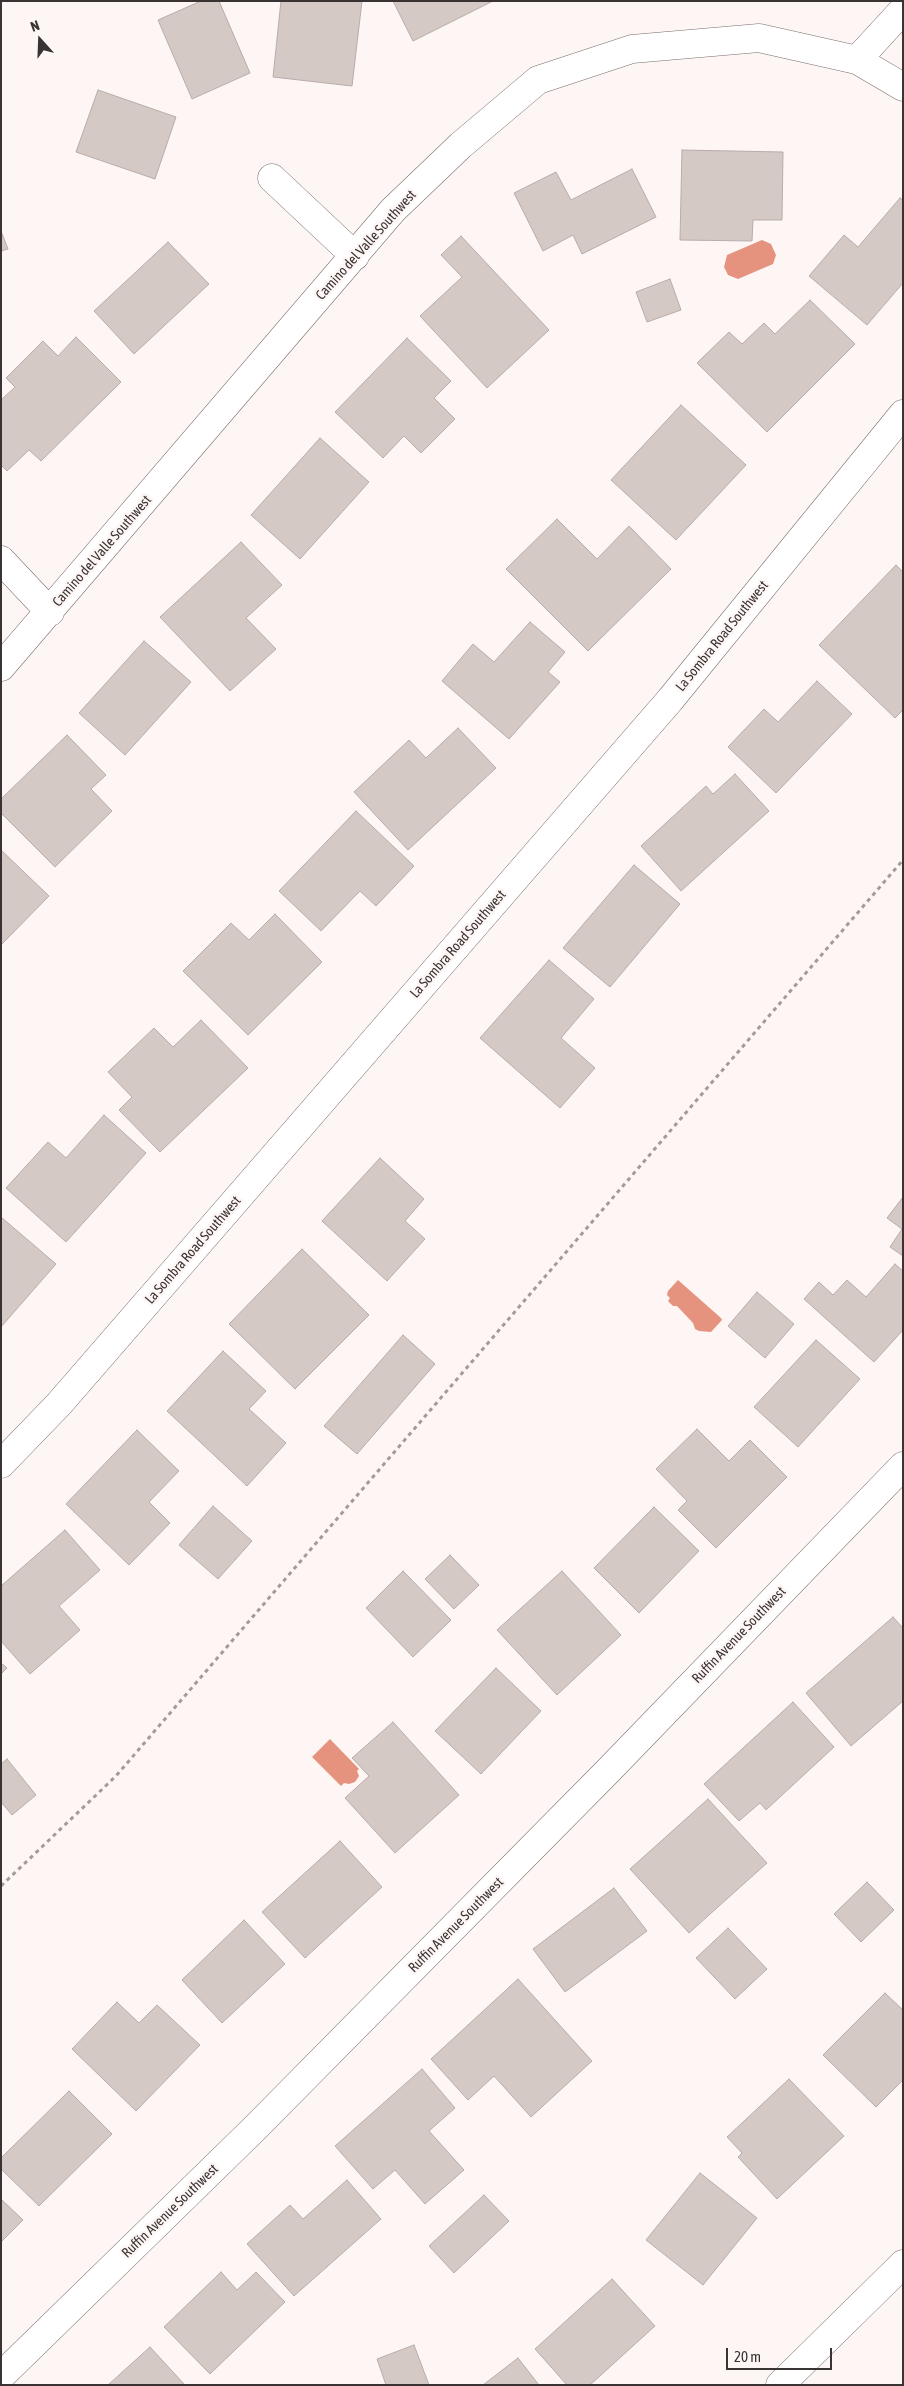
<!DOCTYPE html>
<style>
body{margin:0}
#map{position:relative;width:904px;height:2386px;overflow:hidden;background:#fef6f5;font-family:"Asap Condensed",sans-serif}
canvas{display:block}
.frame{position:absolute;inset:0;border:2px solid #393433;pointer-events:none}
.north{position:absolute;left:15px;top:15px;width:50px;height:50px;-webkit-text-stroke:4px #fef6f5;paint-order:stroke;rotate:340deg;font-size:14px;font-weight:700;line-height:20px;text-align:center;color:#393433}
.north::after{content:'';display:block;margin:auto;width:18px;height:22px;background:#393433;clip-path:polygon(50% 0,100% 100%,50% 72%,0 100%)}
.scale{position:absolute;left:726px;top:2348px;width:106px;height:22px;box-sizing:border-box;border:2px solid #393433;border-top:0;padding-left:6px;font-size:15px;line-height:18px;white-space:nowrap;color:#393433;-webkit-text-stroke:4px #fef6f5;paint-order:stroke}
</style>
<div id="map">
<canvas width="904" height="2386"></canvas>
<div class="frame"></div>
<div class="north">N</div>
<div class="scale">20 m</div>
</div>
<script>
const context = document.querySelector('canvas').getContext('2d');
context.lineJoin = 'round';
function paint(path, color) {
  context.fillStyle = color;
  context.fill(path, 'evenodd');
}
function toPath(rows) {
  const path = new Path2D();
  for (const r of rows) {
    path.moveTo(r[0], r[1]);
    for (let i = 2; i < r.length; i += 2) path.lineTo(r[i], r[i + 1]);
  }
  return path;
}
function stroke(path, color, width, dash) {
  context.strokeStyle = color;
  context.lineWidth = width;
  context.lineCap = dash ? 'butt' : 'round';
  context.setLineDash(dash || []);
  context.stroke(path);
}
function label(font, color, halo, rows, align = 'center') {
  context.font = font + ' "Asap Condensed",sans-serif';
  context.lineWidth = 5;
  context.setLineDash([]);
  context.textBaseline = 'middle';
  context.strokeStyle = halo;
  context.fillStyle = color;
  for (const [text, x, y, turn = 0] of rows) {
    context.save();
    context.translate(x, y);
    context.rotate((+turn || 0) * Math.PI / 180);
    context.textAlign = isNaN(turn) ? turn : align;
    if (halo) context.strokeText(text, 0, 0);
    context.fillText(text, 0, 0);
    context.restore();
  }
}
paint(toPath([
 [762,240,771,244,776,255,773,264,738,279,728,275,724,267,727,255],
 [678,1280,721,1318,722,1320,711,1332,699,1331,695,1329,693,1323,677,1306,673,1306,668,1301,670,1298,667,1295,668,1291],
 [330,1739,359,1769,357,1771,359,1776,355,1782,349,1784,344,1783,341,1786,312,1757]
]), '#e5937e');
const building = toPath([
 [201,1,219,1,250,73,192,99,158,20,201,1],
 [281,1,362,1,352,86,273,77,281,1],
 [393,1,493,1,413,41,393,1],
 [98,90,176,117,155,179,76,152,98,90],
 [682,150,783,152,782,220,753,220,752,241,680,240,682,150],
 [632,169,656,217,582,254,573,235,543,251,514,193,556,172,571,200,632,169],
 [900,198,903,200,903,283,867,325,809,276,844,235,858,247,900,198],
 [1,231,8,249,1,251,1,231],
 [461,236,549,330,487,388,420,316,462,277,441,255,461,236],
 [168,242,209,284,134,354,94,311,168,242],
 [670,279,681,310,647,322,636,292,670,279],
 [810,300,855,344,767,432,697,363,729,332,742,344,764,323,775,334,810,300],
 [76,337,121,382,41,461,29,450,7,471,1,465,1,400,15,387,6,378,43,341,58,356,76,337],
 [407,338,451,381,434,398,455,419,421,453,404,436,383,458,335,412,407,338],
 [681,405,746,465,676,540,611,480,681,405],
 [320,438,369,482,300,559,251,515,320,438],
 [557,519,597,559,629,526,671,569,588,651,506,569,557,519],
 [241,542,282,585,246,618,276,649,230,691,160,617,241,542],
 [896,565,903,572,903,710,895,718,819,645,896,565],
 [530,622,565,652,548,672,560,682,509,739,442,681,473,644,494,662,530,622],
 [144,641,191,682,125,755,79,713,144,641],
 [817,681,852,714,776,793,728,747,764,709,778,722,817,681],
 [458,728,496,768,408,850,354,792,409,740,426,758,458,728],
 [67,735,106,775,91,789,112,811,55,867,1,813,1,799,67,735],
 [735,774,769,811,681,891,641,846,706,786,713,794,735,774],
 [356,811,414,866,376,906,360,891,321,931,279,891,356,811],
 [1,850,49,896,1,945,1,850],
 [634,865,680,904,610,987,563,948,634,865],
 [275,914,322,962,248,1035,183,971,231,923,249,940,275,914],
 [549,960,594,999,561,1038,595,1068,560,1108,480,1038,549,960],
 [201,1020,248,1068,160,1152,119,1110,132,1097,108,1072,154,1028,173,1047,201,1020],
 [104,1115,146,1153,66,1242,6,1188,48,1142,66,1158,104,1115],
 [380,1158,424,1199,405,1221,425,1239,387,1281,322,1221,380,1158],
 [903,1197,903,1256,890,1247,902,1229,887,1218,903,1197],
 [1,1217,56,1264,1,1327,1,1217],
 [302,1249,369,1315,295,1389,229,1324,302,1249],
 [895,1264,903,1271,903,1330,874,1362,804,1299,819,1282,833,1295,847,1280,866,1297,895,1264],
 [757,1292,794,1324,765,1358,728,1326,757,1292],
 [403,1335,435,1364,357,1454,324,1426,403,1335],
 [816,1340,860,1379,798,1447,754,1407,816,1340],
 [223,1351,266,1391,249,1409,286,1443,247,1486,167,1411,223,1351],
 [697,1429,729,1461,750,1440,787,1477,716,1548,678,1510,687,1501,656,1469,697,1429],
 [137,1430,179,1471,149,1502,170,1523,129,1565,66,1504,137,1430],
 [213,1506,252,1541,218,1579,179,1545,213,1506],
 [654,1507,699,1551,639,1613,594,1568,654,1507],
 [65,1530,100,1570,59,1606,80,1630,30,1674,1,1641,1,1586,65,1530],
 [450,1555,479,1585,454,1609,425,1579,450,1555],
 [403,1571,451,1620,413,1657,366,1608,403,1571],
 [562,1571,621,1635,557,1695,497,1630,562,1571],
 [893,1617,903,1628,903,1701,851,1746,806,1693,893,1617],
 [1,1663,7,1668,1,1674,1,1663],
 [496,1668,541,1711,481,1774,435,1731,496,1668],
 [793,1702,834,1747,766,1810,760,1803,739,1821,704,1784,793,1702],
 [393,1722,459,1795,395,1853,345,1798,369,1776,352,1758,393,1722],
 [7,1759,36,1795,12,1815,1,1802,1,1764,7,1759],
 [708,1799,767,1863,689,1933,630,1869,708,1799],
 [340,1841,382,1887,305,1958,262,1912,340,1841],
 [867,1882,894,1910,861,1942,834,1914,867,1882],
 [614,1888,647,1931,565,1992,533,1949,614,1888],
 [244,1920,285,1964,222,2023,182,1980,244,1920],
 [728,1928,767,1969,735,1999,696,1958,728,1928],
 [518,1979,592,2061,531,2117,494,2076,468,2100,431,2059,518,1979],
 [885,1993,903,2010,903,2080,876,2107,823,2055,885,1993],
 [117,2002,139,2023,157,2005,200,2045,136,2111,72,2049,117,2002],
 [422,2069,455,2108,429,2131,464,2170,425,2204,395,2170,373,2189,335,2146,422,2069],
 [789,2079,844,2136,777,2199,738,2157,742,2153,727,2137,789,2079],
 [69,2091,112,2134,39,2206,1,2169,1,2158,69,2091],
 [700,2173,757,2218,703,2285,646,2240,700,2173],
 [347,2180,381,2219,294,2296,247,2244,290,2205,303,2219,347,2180],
 [484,2195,509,2221,454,2273,429,2246,484,2195],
 [1,2199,23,2220,1,2242,1,2199],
 [221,2272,237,2290,256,2272,285,2302,210,2374,164,2327,221,2272],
 [612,2279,655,2326,590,2385,567,2385,535,2349,612,2279],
 [414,2345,429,2385,386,2385,377,2359,414,2345],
 [150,2347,185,2385,108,2385,150,2347],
 [518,2358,539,2385,483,2385,518,2358]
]);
paint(building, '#d5c9c6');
stroke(building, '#b7aca9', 1);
const street = toPath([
 [857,60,903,10],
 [272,178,355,256],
 [1,560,50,612],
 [1,667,393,210,461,145,538,80,632,49,759,38,857,60,903,87],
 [1,1464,59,1404,670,700,903,414],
 [1,2376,255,2128,607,1772,903,1466],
 [780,2385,903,2264]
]);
stroke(street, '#786e6b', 29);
stroke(toPath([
 [1,1886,116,1776,903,860]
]), '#a29b9a', 3, [4, 4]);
stroke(street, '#fff', 28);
label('14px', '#393433', '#fef6f5', [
 ["Camino del Valle Southwest",366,245,-48],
 ["Camino del Valle Southwest",102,551,-49],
 ["La Sombra Road Southwest",722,636,-51],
 ["La Sombra Road Southwest",458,944,-49],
 ["La Sombra Road Southwest",193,1250,-49],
 ["Ruffin Avenue Southwest",739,1635,-46],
 ["Ruffin Avenue Southwest",456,1925,-45],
 ["Ruffin Avenue Southwest",170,2211,-44]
]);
</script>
